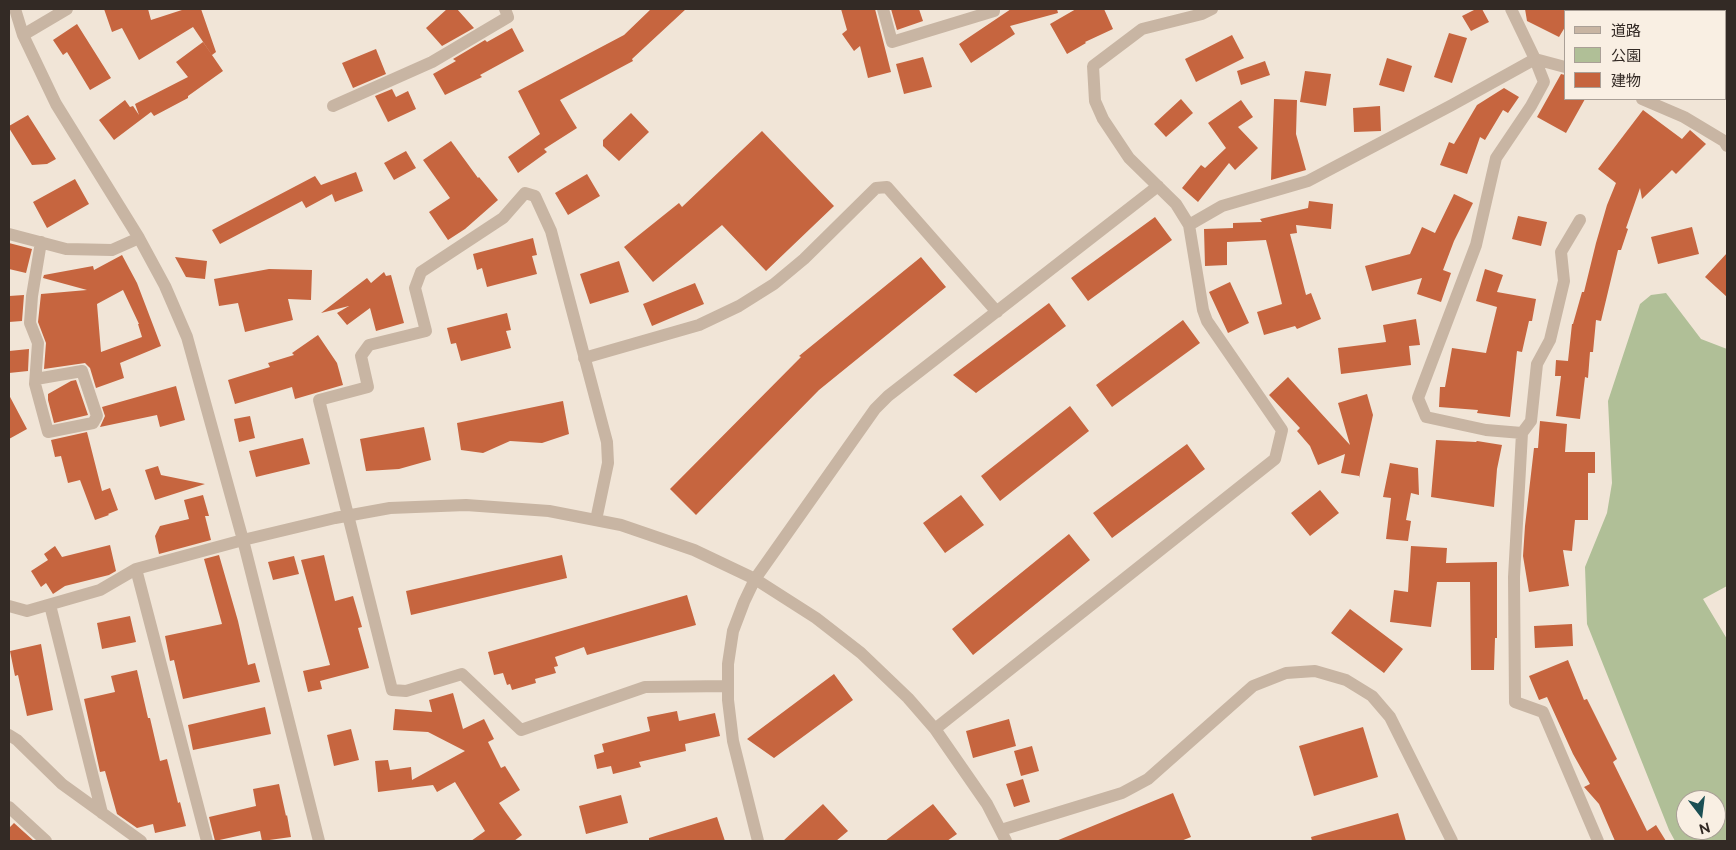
<!DOCTYPE html>
<meta charset="utf-8">
<style>
body{margin:0}
#map{position:relative;width:1736px;height:850px;overflow:hidden;background:#f1e5d7;font-family:Raleway,"Noto Sans JP",sans-serif}
canvas{display:block}
.frame{position:absolute;inset:0;border:10px solid #332a25;pointer-events:none}
.legend{position:absolute;left:1564px;top:10px;width:162px;height:90px;box-sizing:border-box;background:#f9efe3;border:1px solid #aaa097;margin:0;padding:6px 9px;list-style:none;font-size:15px;color:#332a25}
.legend li{display:flex;align-items:center;gap:10px;height:25px}
.legend b{width:25px;border:1px solid #aaa097}
.north{position:absolute;left:1676px;top:790px;width:50px;height:50px;box-sizing:border-box;background:#f9efe3;border:1px solid #aaa097;border-radius:50%;rotate:165deg;font-size:14px;font-weight:700;line-height:20px;text-align:center;color:#332a25}
.north::after{content:'';display:block;margin:auto;width:18px;height:22px;background:#1b4f54;clip-path:polygon(50% 0,100% 100%,50% 72%,0 100%)}
</style>
<div id="map">
<canvas width="1736" height="850"></canvas>
<div class="frame"></div>
<ul class="legend">
<li><b style="height:6px;background:#c8b5a3"></b>道路</li>
<li><b style="height:14px;background:#b0bf97"></b>公園</li>
<li><b style="height:14px;background:#c6653f"></b>建物</li>
</ul>
<div class="north">N</div>
</div>
<script>
const context = document.querySelector('canvas').getContext('2d');
context.lineJoin = 'round';
function paint(path, color) {
  context.fillStyle = color;
  context.fill(path, 'evenodd');
}
function toPath(rows) {
  const path = new Path2D();
  for (const r of rows) {
    path.moveTo(r[0], r[1]);
    for (let i = 2; i < r.length; i += 2) path.lineTo(r[i], r[i + 1]);
  }
  return path;
}
function stroke(path, color, width, dash) {
  context.strokeStyle = color;
  context.lineWidth = width;
  context.lineCap = dash ? 'butt' : 'round';
  context.setLineDash(dash || []);
  context.stroke(path);
}
paint(toPath([
 [1666,293,1701,339,1727,349,1727,586,1703,599,1727,639,1727,841,1675,841,1669,830,1587,624,1585,567,1607,513,1612,483,1608,401,1640,304,1651,295],
 [1686,800,1716,800,1716,830,1686,830]
]), '#b0bf97');
paint(toPath([
 [104,9,148,9,151,20,185,9,201,9,216,52,212,55,193,27,139,60,122,28,112,32],
 [447,9,457,9,474,28,442,46,426,28],
 [651,9,686,9,632,59,633,61,560,100,577,128,544,149,547,152,518,173,508,157,540,134,518,91,624,35],
 [841,9,875,9,891,72,868,78,860,46,854,51,842,34,847,30],
 [891,9,919,9,923,21,897,30],
 [1011,9,1057,9,1058,13,1010,26,1015,34,971,63,959,44],
 [1076,9,1104,9,1113,29,1085,42,1086,43,1067,54,1050,24],
 [1476,9,1482,9,1489,22,1471,31,1462,16],
 [1525,9,1565,9,1565,27,1559,37,1527,21],
 [77,24,111,78,90,90,67,52,63,55,53,40],
 [512,28,524,51,480,75,482,77,445,95,433,74,456,61,453,59,485,40,487,42],
 [1449,33,1467,38,1452,83,1434,77],
 [1232,35,1244,58,1196,82,1185,59],
 [203,42,223,71,188,96,188,98,154,116,151,112,114,140,99,120,125,100,130,107,133,106,139,115,135,104,188,77,176,62],
 [376,49,386,74,353,88,342,63],
 [923,57,932,87,904,94,896,64],
 [1387,58,1412,66,1404,92,1379,85],
 [1265,61,1270,75,1241,85,1237,71],
 [1305,71,1331,74,1326,106,1300,102],
 [1561,74,1565,75,1565,99,1585,99,1566,133,1537,117],
 [1504,88,1519,97,1508,113,1503,110,1485,140,1480,137,1467,174,1440,165,1449,142,1454,144,1477,105],
 [392,89,396,97,408,91,416,109,388,122,375,96],
 [1181,99,1193,113,1166,137,1154,124],
 [1274,99,1297,100,1296,134,1306,170,1271,180],
 [1241,100,1253,117,1238,127,1258,148,1235,170,1229,163,1198,202,1182,188,1201,165,1205,168,1226,148,1208,123],
 [1380,106,1381,131,1354,132,1353,108],
 [1643,110,1682,139,1690,130,1706,144,1676,174,1672,170,1642,199,1640,188,1626,228,1628,229,1621,250,1618,250,1601,321,1596,320,1593,352,1590,352,1588,378,1585,377,1580,419,1556,416,1561,376,1555,376,1556,360,1568,361,1572,324,1573,324,1582,292,1584,292,1596,243,1607,205,1616,183,1598,169],
 [631,113,649,132,619,161,603,146,603,140],
 [28,115,56,159,47,164,32,165,9,128,9,126],
 [762,131,834,206,766,271,722,225,653,282,624,247,679,203,682,207],
 [451,141,478,178,479,177,498,200,465,229,448,240,429,212,450,198,423,160],
 [406,151,416,168,394,180,384,163],
 [356,172,363,191,335,202,332,194,306,208,302,201,220,244,212,230,315,176,321,185],
 [587,174,600,196,568,215,555,193],
 [75,179,89,204,47,228,33,202],
 [1454,194,1473,203,1454,241,1443,270,1451,273,1441,302,1417,294,1422,278,1372,291,1365,266,1410,254,1422,227,1435,233],
 [1309,201,1333,204,1331,229,1296,225,1297,233,1290,234,1306,295,1311,293,1321,319,1297,329,1295,326,1264,335,1257,312,1282,304,1266,240,1227,242,1227,265,1205,266,1204,229,1233,228,1233,223,1262,222,1260,219,1308,208],
 [1518,216,1547,222,1541,246,1512,239],
 [1155,217,1172,240,1088,301,1071,278],
 [1692,227,1699,254,1658,264,1651,237],
 [533,238,537,255,532,256,537,274,487,287,482,268,477,270,473,254],
 [9,243,32,249,26,273,9,269],
 [1727,253,1727,297,1705,277],
 [122,255,137,283,161,346,120,363,124,378,96,388,90,368,85,363,44,369,46,343,38,322,41,294,87,290,43,278,44,275,93,266,94,270],
 [123,290,139,324,138,324,142,337,101,352,97,304],
 [175,257,207,261,205,279,186,277],
 [921,257,946,287,819,390,696,515,670,489,801,357,799,356],
 [619,261,629,292,590,304,580,274],
 [269,269,312,270,311,300,288,299,293,320,245,332,238,303,219,306,214,279],
 [1485,269,1503,275,1497,292,1536,299,1532,321,1529,321,1522,352,1517,351,1510,417,1477,413,1478,410,1439,407,1440,387,1445,387,1452,348,1486,353,1497,307,1476,301],
 [384,272,386,276,391,275,404,323,376,331,370,308,347,325,337,313,349,306,321,313,367,278,371,283],
 [1230,282,1249,323,1228,333,1209,292],
 [695,283,704,304,652,326,643,304],
 [24,295,22,321,9,322,9,296],
 [1049,303,1066,326,976,393,953,375],
 [507,313,511,330,506,331,511,348,461,361,456,343,451,344,447,328],
 [1416,319,1420,345,1409,346,1411,365,1341,374,1338,348,1386,342,1383,325],
 [1183,320,1200,343,1112,407,1096,385],
 [318,335,337,363,343,385,295,399,292,387,235,404,228,380,270,367,268,363,294,355,292,353],
 [29,349,28,371,9,373,9,351],
 [1288,377,1350,445,1338,403,1367,394,1373,415,1359,478,1359,476,1341,473,1345,454,1318,465,1310,446,1297,431,1300,428,1269,395],
 [76,380,88,415,54,423,48,400,48,394,71,381],
 [176,386,185,420,160,427,157,415,100,427,105,416,102,407],
 [9,395,27,429,9,439],
 [563,401,569,434,542,443,510,441,483,453,461,450,457,423],
 [1070,406,1089,431,1000,501,981,476],
 [250,416,255,438,239,442,234,419],
 [1540,421,1567,424,1565,452,1595,452,1595,473,1588,473,1588,520,1575,520,1572,551,1563,550,1569,586,1529,592,1523,556,1525,526,1534,448,1538,448],
 [424,427,431,460,399,469,366,471,360,439],
 [87,432,102,491,110,488,118,510,108,514,109,515,95,520,80,480,68,483,61,456,55,457,51,440],
 [303,438,310,464,256,477,249,451],
 [1436,440,1476,442,1477,441,1502,445,1497,469,1494,507,1431,497],
 [1187,444,1205,469,1112,538,1093,513],
 [1390,463,1418,468,1419,495,1411,493,1406,520,1411,521,1408,541,1386,539,1391,498,1383,497],
 [158,466,161,475,205,484,155,500,145,470],
 [1320,490,1339,513,1310,536,1291,513],
 [203,495,209,516,205,516,211,540,159,554,155,536,160,526,189,519,184,500],
 [961,495,984,525,945,553,923,523],
 [1069,534,1090,560,973,655,952,629],
 [110,545,116,571,109,575,65,586,53,594,46,583,41,587,31,571,48,560,44,554,55,546,62,557],
 [1411,546,1447,548,1446,563,1497,562,1497,638,1495,638,1494,670,1471,670,1470,582,1437,582,1431,627,1390,622,1394,590,1408,592],
 [219,555,238,621,248,665,255,663,260,682,183,699,174,660,170,661,165,636,222,624,204,559],
 [324,555,335,601,353,596,362,627,358,628,369,668,320,681,322,689,308,692,303,671,330,665,301,560],
 [562,555,567,578,411,615,406,591],
 [294,556,299,574,273,580,268,562],
 [687,595,696,625,587,655,584,647,555,657,558,666,554,667,556,673,535,679,536,683,512,690,510,684,507,685,503,673,494,675,488,652],
 [1350,609,1403,649,1384,673,1331,633],
 [130,616,136,642,102,649,97,623],
 [1572,624,1573,646,1535,648,1534,626],
 [41,644,53,710,27,716,18,675,15,676,10,651],
 [1568,660,1584,700,1587,699,1617,759,1613,762,1647,831,1656,825,1666,841,1615,841,1599,804,1584,787,1590,784,1573,754,1547,697,1539,700,1529,676],
 [137,670,148,718,150,718,160,761,167,759,178,803,180,802,186,826,155,833,153,824,137,828,117,814,105,771,100,772,84,699,115,692,111,676],
 [834,674,853,700,774,758,747,739],
 [453,693,463,729,484,719,494,739,488,742,501,768,505,766,520,790,499,803,522,835,514,841,471,841,485,831,455,782,437,792,433,785,378,792,375,761,388,760,390,770,411,767,412,780,465,751,428,732,393,730,395,709,432,712,429,700],
 [265,707,271,734,193,750,188,725],
 [677,711,679,721,715,713,720,736,685,744,686,751,639,762,641,767,613,774,611,766,597,769,594,755,604,752,602,744,650,731,647,717],
 [1009,719,1016,746,973,758,966,731],
 [1363,727,1378,777,1314,796,1299,746],
 [351,729,359,760,334,766,327,735],
 [1032,746,1039,771,1021,776,1014,751],
 [1023,779,1030,802,1014,807,1006,784],
 [279,784,286,816,287,815,291,837,262,841,260,831,215,841,209,817,256,806,253,789],
 [1173,793,1191,837,1181,841,1056,841],
 [621,795,628,823,586,834,579,806],
 [823,804,848,831,836,841,783,841],
 [933,804,957,834,947,841,885,841],
 [1398,813,1406,841,1312,841,1311,837],
 [717,817,725,841,649,841,649,838],
 [14,823,34,841,9,841,9,828]
]), '#c6653f');
stroke(toPath([
 [15,9,23,35,56,104,139,238,165,286,187,337,243,540,319,841],
 [883,9,892,42,994,11,994,9],
 [1511,9,1535,59,1544,82,1531,106,1496,158,1476,245,1418,398,1426,417,1486,430,1522,433,1514,577,1515,702,1543,712,1598,841],
 [1596,11,1597,9],
 [23,35,67,9],
 [1642,99,1684,117,1724,141,1727,146],
 [333,106,432,62,508,17,505,9],
 [1189,225,1176,204,1129,158,1103,119,1095,101,1093,66,1142,29,1202,14,1212,9],
 [9,234,66,249,112,250,139,238],
 [584,358,699,325,739,306,774,284,804,259,876,188,887,187,997,312],
 [36,379,82,371,97,416,93,423,48,432,35,384,38,343,30,323,32,296,41,242],
 [1522,433,1531,421,1537,364,1550,340,1564,281,1561,252,1580,220],
 [596,520,608,463,607,442,551,231,535,196,525,193,503,218,421,272,415,288,426,331,369,345,361,356,368,387,319,400,392,690,406,691,462,674,521,730,645,687,728,686],
 [136,569,207,841],
 [50,605,102,813],
 [9,606,27,611,100,590,136,569,243,540,335,518,390,508,466,505,549,511,621,525,694,550,755,579,816,618,861,653,908,698,935,729,987,804,1006,841],
 [935,729,1275,459,1282,430,1207,321,1203,310,1189,225,1222,206,1308,181,1452,105,1535,59,1565,67],
 [9,735,17,740,62,784,141,841],
 [9,807,46,841],
 [1001,830,1122,793,1148,779,1253,686,1286,673,1315,671,1346,680,1372,696,1390,717,1452,841],
 [758,841,733,741,728,700,728,664,733,631,744,602,755,579,875,409,888,396,1158,186]
]), '#c8b5a3', 12);
</script>
